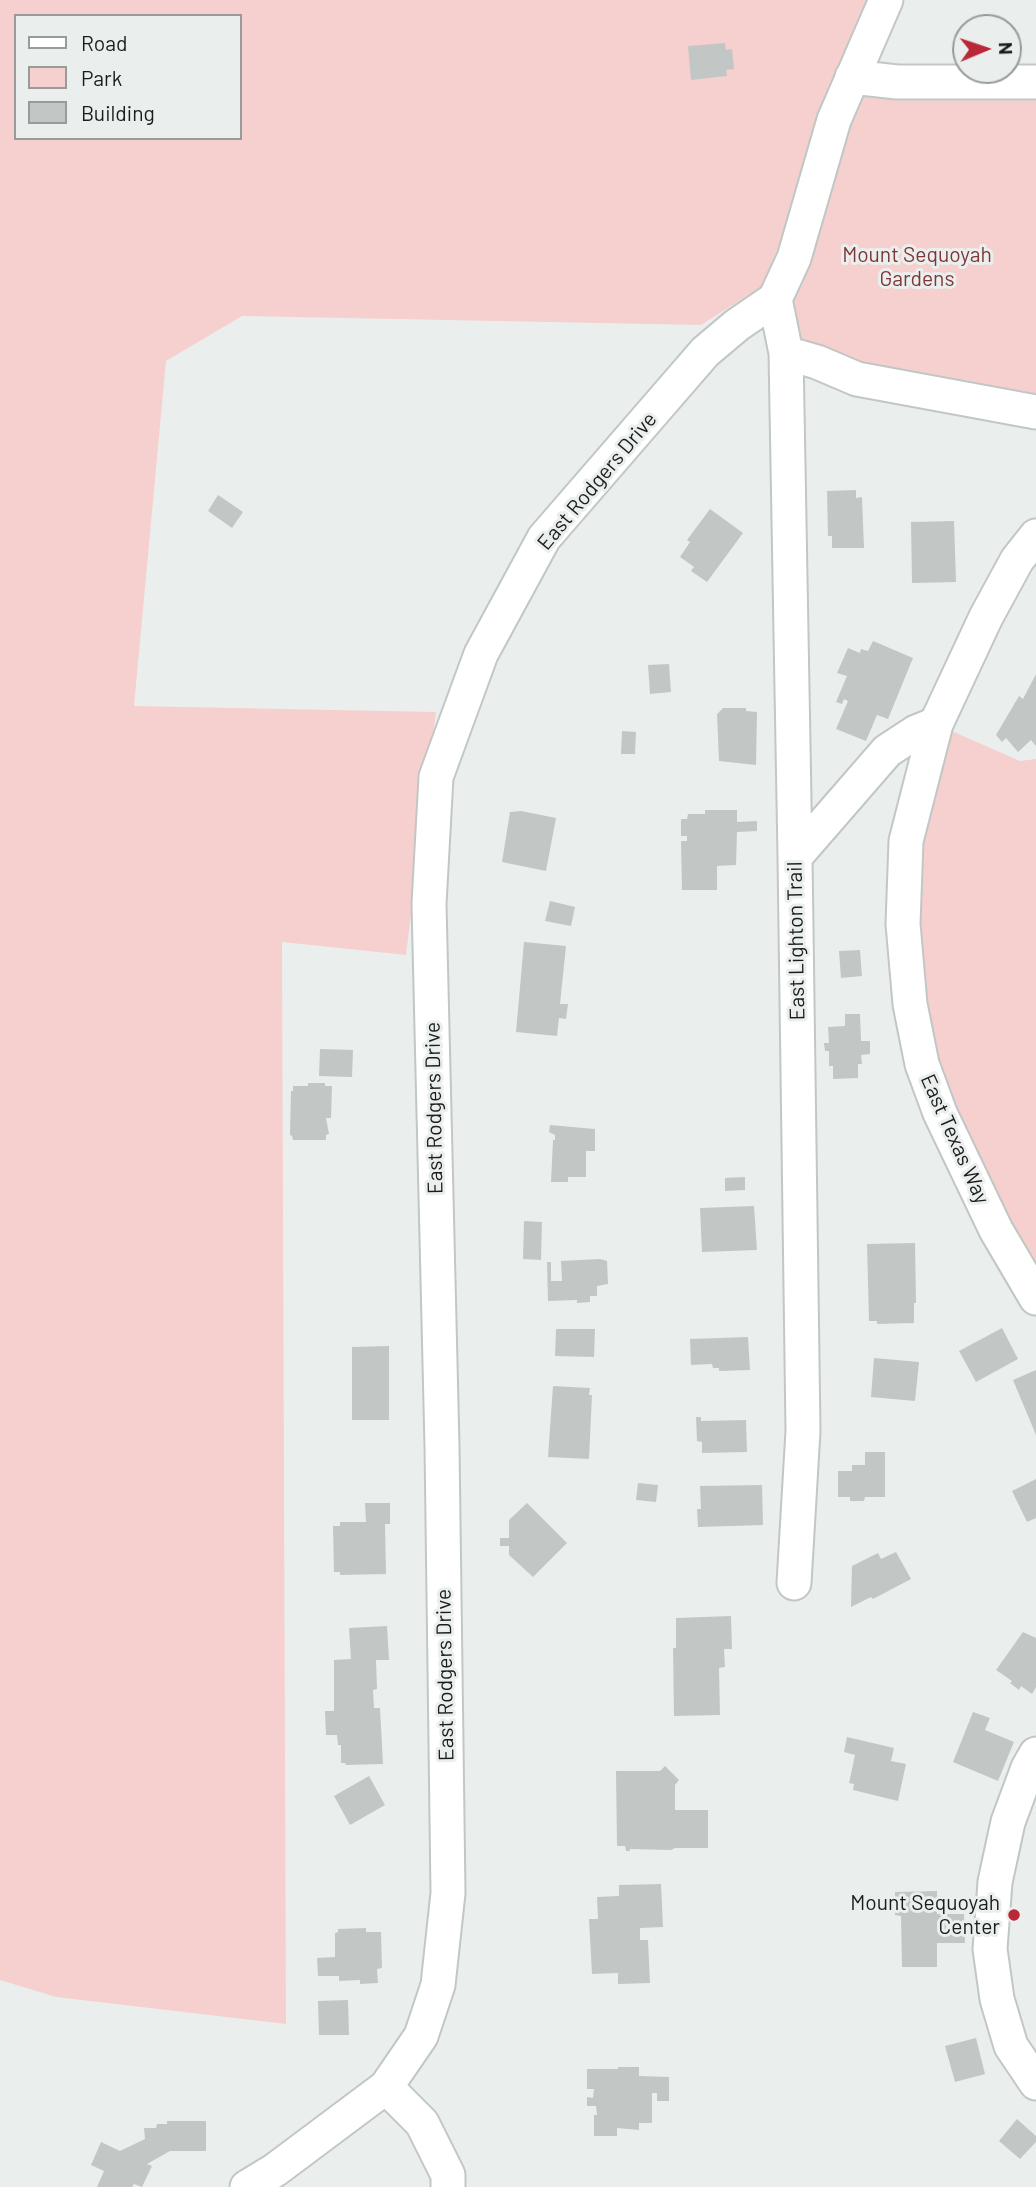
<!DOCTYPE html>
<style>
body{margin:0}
#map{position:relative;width:1036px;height:2187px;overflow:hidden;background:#eaefee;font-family:Barlow,sans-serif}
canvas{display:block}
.legend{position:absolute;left:14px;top:14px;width:228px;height:126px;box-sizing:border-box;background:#eaefee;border:2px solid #979b9a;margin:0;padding:9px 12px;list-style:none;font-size:21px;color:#1b1d1d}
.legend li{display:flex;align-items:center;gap:14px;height:35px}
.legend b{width:35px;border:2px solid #979b9a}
.north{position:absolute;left:952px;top:14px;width:70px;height:70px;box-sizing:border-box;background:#eaefee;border:2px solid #979b9a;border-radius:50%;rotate:88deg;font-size:19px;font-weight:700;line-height:28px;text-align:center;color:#1b1d1d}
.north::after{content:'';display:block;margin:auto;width:24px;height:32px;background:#b92837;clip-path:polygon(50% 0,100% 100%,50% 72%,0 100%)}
</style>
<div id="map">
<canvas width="1036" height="2187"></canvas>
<ul class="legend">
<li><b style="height:9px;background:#fff"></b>Road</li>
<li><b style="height:19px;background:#f6d0ce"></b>Park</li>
<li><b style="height:19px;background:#c2c7c6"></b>Building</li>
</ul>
<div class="north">N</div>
</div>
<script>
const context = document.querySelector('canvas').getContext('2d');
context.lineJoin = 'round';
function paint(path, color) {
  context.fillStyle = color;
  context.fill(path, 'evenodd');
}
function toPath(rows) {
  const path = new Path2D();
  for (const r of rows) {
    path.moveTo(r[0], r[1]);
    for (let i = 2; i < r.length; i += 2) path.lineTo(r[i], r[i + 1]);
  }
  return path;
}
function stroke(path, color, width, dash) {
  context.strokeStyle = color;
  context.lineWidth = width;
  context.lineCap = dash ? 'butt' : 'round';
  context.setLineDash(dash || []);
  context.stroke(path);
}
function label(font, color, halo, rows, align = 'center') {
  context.font = font + ' Barlow,sans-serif';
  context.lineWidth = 6;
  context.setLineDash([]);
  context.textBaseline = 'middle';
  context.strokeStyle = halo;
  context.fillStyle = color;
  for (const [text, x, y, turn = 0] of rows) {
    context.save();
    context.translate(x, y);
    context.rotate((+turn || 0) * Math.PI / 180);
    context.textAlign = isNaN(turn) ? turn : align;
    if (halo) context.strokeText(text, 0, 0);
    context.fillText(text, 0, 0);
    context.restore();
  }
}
paint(toPath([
 [0,0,869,0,764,285,701,325,242,316,166,361,134,706,436,712,406,955,282,942,286,2024,56,1997,0,1980],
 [16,16,240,16,240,138,16,138],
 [852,77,1036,82,1036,412,786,353,794,258],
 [936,724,1020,761,1036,759,1036,1298,940,1113,903,924]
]), '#f6d0ce');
paint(toPath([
 [725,43,726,50,732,49,734,69,726,70,727,76,691,80,688,46],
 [856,490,856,498,862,497,864,548,832,548,832,536,828,536,827,491],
 [218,495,243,512,232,528,208,511],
 [710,509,743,533,707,582,691,571,694,567,680,557,690,542,687,540],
 [954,521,956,582,912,583,911,522],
 [873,641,913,658,888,719,877,715,866,741,836,729,848,701,844,699,842,704,836,702,847,676,837,673,848,648,860,653,861,649,868,651],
 [669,664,671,692,650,694,648,665],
 [1036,674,1036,746,1031,740,1018,752,1006,738,1002,742,996,735,1019,696,1023,699],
 [723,708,746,708,746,711,757,712,756,765,719,761,717,714],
 [622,731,636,732,635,754,621,754],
 [705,810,737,810,737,822,757,821,757,831,737,832,736,865,717,866,717,890,682,890,681,841,687,841,687,836,681,836,681,819,687,819,688,814,705,814],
 [521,811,556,818,546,871,502,862,510,812],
 [550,901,575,907,571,926,545,921],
 [524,942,566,946,560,1004,568,1004,566,1019,559,1018,557,1036,516,1032],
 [860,950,862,976,841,978,839,951],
 [845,1014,860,1014,861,1041,870,1041,870,1054,861,1055,862,1064,858,1064,858,1078,833,1079,833,1066,829,1066,829,1051,825,1051,824,1043,829,1043,828,1027,845,1026],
 [320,1049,353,1050,352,1077,319,1076],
 [308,1083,325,1083,325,1086,332,1086,331,1118,326,1118,329,1134,326,1135,326,1140,293,1140,292,1136,290,1135,291,1091,293,1091,293,1086,308,1086],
 [550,1125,595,1129,595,1151,586,1151,586,1177,568,1177,568,1182,551,1182,553,1140,555,1140,555,1135,549,1132],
 [745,1177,745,1190,725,1191,725,1178],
 [754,1206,757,1250,702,1252,700,1208],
 [524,1221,542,1222,541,1260,523,1259],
 [915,1243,916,1303,914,1303,914,1323,877,1324,877,1321,869,1321,867,1244],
 [600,1259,607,1261,608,1284,597,1286,597,1296,590,1296,590,1302,577,1303,577,1300,548,1301,547,1262,551,1262,551,1281,562,1281,561,1261],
 [1002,1328,1018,1359,976,1382,959,1351],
 [556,1329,595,1329,594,1357,555,1356],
 [748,1337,750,1370,719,1371,719,1368,713,1368,712,1364,691,1365,690,1339],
 [389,1346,389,1420,352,1420,352,1347],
 [874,1358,919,1362,915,1401,871,1397],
 [1036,1370,1036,1435,1013,1380],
 [553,1386,590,1388,589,1395,592,1395,589,1459,548,1457],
 [696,1417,701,1417,701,1421,746,1420,747,1452,702,1453,702,1442,697,1441],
 [865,1452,885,1452,885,1497,865,1497,864,1501,850,1501,850,1497,838,1497,838,1471,852,1471,852,1465,865,1465],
 [1036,1479,1036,1518,1027,1522,1012,1491],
 [638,1483,658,1485,656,1502,636,1500],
 [762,1485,763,1525,698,1527,697,1509,701,1509,700,1486],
 [365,1503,390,1503,390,1524,385,1524,386,1574,340,1575,340,1572,334,1572,333,1526,340,1526,340,1522,366,1522],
 [527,1503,567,1543,533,1577,509,1555,509,1546,500,1546,500,1538,509,1538,509,1520],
 [896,1552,911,1579,873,1599,871,1597,851,1607,852,1566,878,1553,881,1559],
 [731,1616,732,1649,724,1649,725,1667,719,1668,720,1715,674,1716,673,1648,676,1648,676,1618],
 [387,1626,389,1660,376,1660,377,1689,373,1690,374,1708,380,1708,383,1764,346,1765,345,1763,341,1763,341,1745,338,1745,337,1735,326,1735,325,1711,334,1711,334,1660,351,1659,349,1628],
 [1023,1632,1036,1638,1036,1687,1032,1694,1021,1686,1019,1690,1010,1683,1012,1681,996,1670],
 [973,1712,990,1718,985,1730,1014,1742,998,1781,953,1762],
 [847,1737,894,1748,891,1761,906,1764,898,1801,853,1790,854,1784,849,1783,855,1755,844,1752],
 [665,1766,679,1780,675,1785,675,1810,708,1810,708,1848,675,1848,671,1850,630,1849,630,1851,626,1851,625,1846,617,1846,616,1771,660,1771],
 [369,1776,385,1805,350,1825,334,1796],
 [661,1884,663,1927,640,1928,640,1940,648,1940,650,1983,618,1984,618,1973,592,1974,589,1919,598,1919,597,1897,619,1896,619,1885],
 [937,1891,937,1914,964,1914,965,1943,937,1943,937,1967,902,1967,901,1916,895,1915,895,1892],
 [366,1928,366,1932,381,1932,382,1968,377,1969,378,1983,360,1984,360,1980,339,1981,339,1976,318,1976,317,1958,335,1957,335,1933,338,1932,338,1929],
 [348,2000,349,2035,319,2035,318,2001],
 [976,2038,985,2074,955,2082,945,2046],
 [618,2067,639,2067,639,2076,669,2077,669,2101,657,2101,657,2093,652,2093,652,2123,639,2123,639,2130,617,2128,617,2136,594,2136,594,2115,597,2115,596,2106,587,2106,587,2097,593,2098,594,2089,587,2089,587,2069,618,2069],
 [1017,2119,1036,2136,1036,2142,1020,2159,999,2141],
 [167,2121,206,2121,206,2151,170,2151,147,2164,152,2166,142,2187,134,2184,132,2187,97,2187,104,2171,91,2165,101,2142,120,2151,145,2139,144,2128,156,2128,157,2124,167,2124]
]), '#c2c7c6');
const minor = toPath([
 [852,77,897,82,1036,82],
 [775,299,786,353,795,857,803,1431,794,1583],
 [786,353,817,362,857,379,1036,412],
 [1036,536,1017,560,986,617,936,724,906,841,903,924,910,1004,922,1064,940,1113,996,1230,1036,1298],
 [795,857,887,751,916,732,936,724],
 [1036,1754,1028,1768,1008,1822,995,1882,990,1949,997,1999,1011,2046,1036,2083],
 [386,2087,422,2123,448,2175,448,2187],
 [247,2187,275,2170,386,2087,421,2036,438,1985,448,1893,442,1446,429,904,436,777,481,654,544,538,705,352,737,325,775,299,794,258,834,120,886,0]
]);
stroke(minor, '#c1c7c5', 37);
stroke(minor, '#fff', 33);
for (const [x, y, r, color] of [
 [1014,1915,7,"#b92837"]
]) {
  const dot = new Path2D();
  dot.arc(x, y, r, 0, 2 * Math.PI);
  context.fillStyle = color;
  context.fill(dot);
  stroke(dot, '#eaefee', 2.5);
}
label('21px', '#7e3738', '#eaefee', [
 ["Mount Sequoyah",917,255],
 ["Gardens",917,279]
]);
label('21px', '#1b1d1d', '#eaefee', [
 ["East Rodgers Drive",597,481,-50],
 ["East Lighton Trail",796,941,-91],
 ["East Rodgers Drive",434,1108,-91],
 ["East Texas Way",955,1139,66],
 ["East Rodgers Drive",445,1675,-91]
]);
label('21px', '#1b1d1d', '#eaefee', [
 ["Mount Sequoyah",1000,1903],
 ["Center",1000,1927]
], 'right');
</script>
